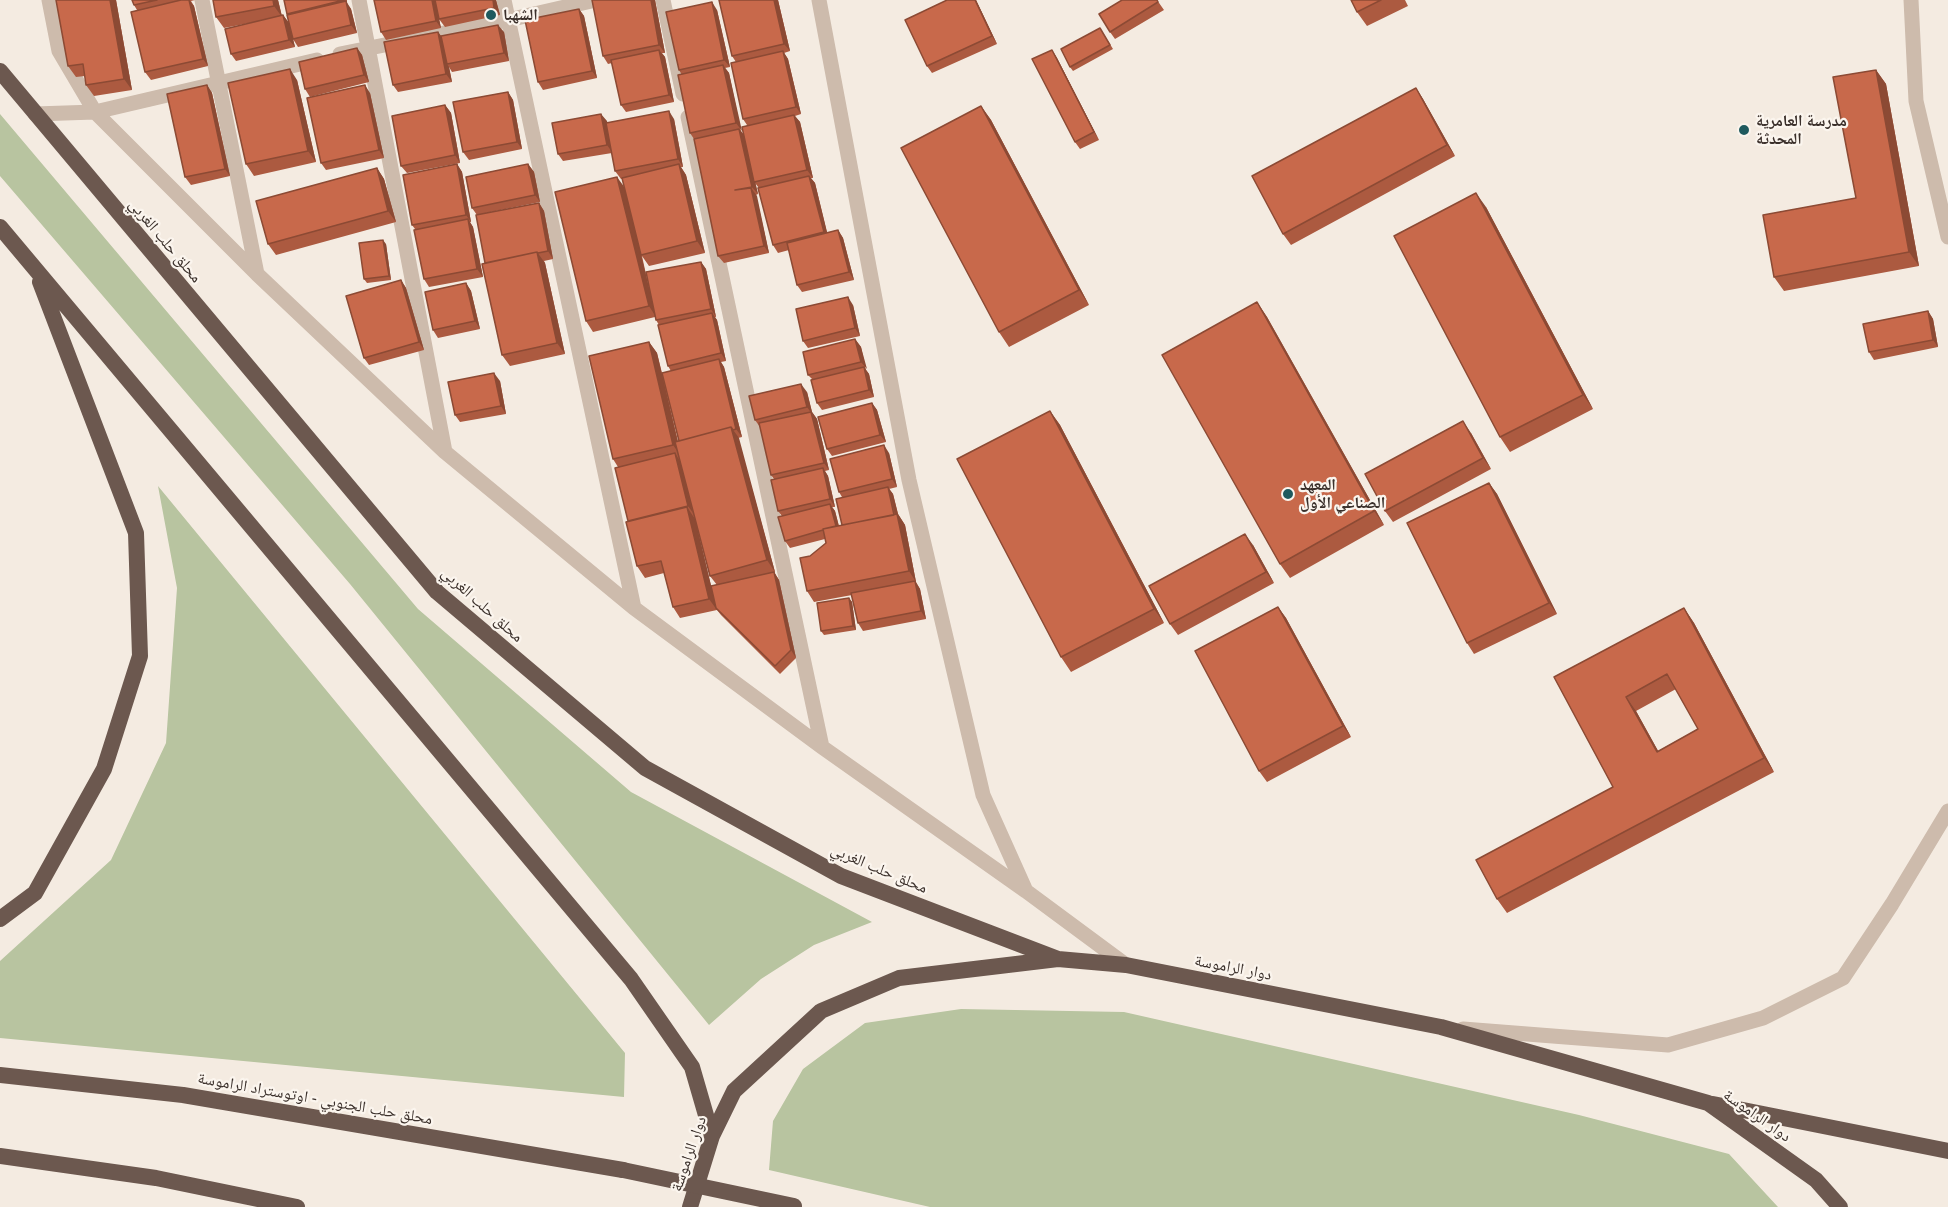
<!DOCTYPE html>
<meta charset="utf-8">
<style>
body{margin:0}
canvas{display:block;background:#f4ebe1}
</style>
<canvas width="1948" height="1207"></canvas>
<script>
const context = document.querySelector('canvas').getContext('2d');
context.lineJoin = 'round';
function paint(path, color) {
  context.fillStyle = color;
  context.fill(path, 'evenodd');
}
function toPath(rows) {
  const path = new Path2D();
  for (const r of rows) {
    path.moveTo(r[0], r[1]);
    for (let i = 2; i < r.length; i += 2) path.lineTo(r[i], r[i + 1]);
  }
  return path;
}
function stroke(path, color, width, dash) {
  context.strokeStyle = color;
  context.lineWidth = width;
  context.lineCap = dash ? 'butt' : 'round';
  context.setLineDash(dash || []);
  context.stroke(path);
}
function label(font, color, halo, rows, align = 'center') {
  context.font = font + ' "Noto Sans","Noto Naskh Arabic",sans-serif';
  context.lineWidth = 4.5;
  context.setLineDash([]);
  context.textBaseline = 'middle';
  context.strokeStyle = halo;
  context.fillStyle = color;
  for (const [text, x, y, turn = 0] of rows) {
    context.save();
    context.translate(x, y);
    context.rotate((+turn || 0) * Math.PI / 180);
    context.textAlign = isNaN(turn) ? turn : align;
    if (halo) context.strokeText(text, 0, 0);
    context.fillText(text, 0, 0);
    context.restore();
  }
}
paint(toPath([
 [0,114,418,609,631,792,872,922,814,945,761,979,709,1025,350,584,0,176],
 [158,486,625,1053,624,1097,0,1038,0,961,111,860,166,743,177,588],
 [961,1009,1124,1012,1579,1115,1729,1154,1778,1207,930,1207,769,1170,773,1121,803,1069,865,1023]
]), '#b8c4a0');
stroke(toPath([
 [49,0,59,51,95,112,257,274,445,452,634,608,822,747,1026,891],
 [202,0,257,274],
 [359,0,445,452],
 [504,0,634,608],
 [663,0,683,94],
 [819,0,909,480,983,795,1026,891,1126,965],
 [340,54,508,20,596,0],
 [35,114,95,112,317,60],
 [688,117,822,747]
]), '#cdbbac', 15);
stroke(toPath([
 [1911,0,1916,101,1948,237],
 [1463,1029,1668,1045,1763,1018,1843,978,1892,904,1948,811]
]), '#cdbbac', 15);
stroke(toPath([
 [0,71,437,592,645,768,841,876,1058,959],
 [0,227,631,979,692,1067,712,1136],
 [0,919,35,893,104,769,140,656,136,533,40,282],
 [0,1075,183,1095,623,1170],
 [1713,1104,1948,1151],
 [0,1156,156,1178,297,1207],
 [690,1207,712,1136,734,1091,821,1011,899,978,1058,959,1126,965,1441,1027,1708,1103,1816,1180,1840,1207]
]), '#6c584f', 16);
stroke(toPath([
 [623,1170,794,1206]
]), '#6c584f', 16);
paint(toPath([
 [56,0,116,0,132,90,94,96,86,85,85,76,76,77,68,66],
 [132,0,195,0,191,1,194,6,208,66,151,80,145,72,137,10,134,5],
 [278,0,282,16,283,15,289,23,295,47,236,61,231,54,260,21,224,28,216,17],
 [284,0,347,0,347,4,351,9,357,33,298,47,293,39],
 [374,0,496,0,500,15,445,27,439,19,441,28,386,40,381,32],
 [592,0,655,0,665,53,662,53,665,57,674,102,626,112,621,105,612,63,608,64,603,56],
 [778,0,790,51,784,53,788,59,801,114,795,116,800,122,813,178,811,178,815,183,827,233,838,230,843,238,854,280,802,292,797,285,789,250,778,253,773,245,759,188,755,183,758,194,756,195,769,253,724,263,718,256,694,139,690,133,682,75,679,70,717,10,730,67,725,68,729,73,741,131,743,134,747,125,743,119,736,62,732,56],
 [947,0,976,0,997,44,932,73,927,66],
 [1122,0,1157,0,1164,10,1115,39,1110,32],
 [1351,0,1405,0,1408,6,1367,26,1357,12],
 [579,9,584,16,597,78,543,90,538,82],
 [1100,28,1113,49,1073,71,1070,67],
 [438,32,441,36,504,32,509,61,452,72,449,67,452,82,398,92,393,85],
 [357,48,362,55,369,82,310,97,305,89],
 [1052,50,1057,58,1099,140,1080,149,1075,142],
 [1876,70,1886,84,1919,266,1784,291,1774,277,1856,198],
 [297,80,316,162,254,176,246,164],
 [207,85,212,93,230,176,191,185,185,177],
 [1416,88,1423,99,1455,156,1291,245,1283,234],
 [508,92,513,100,522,149,469,160,463,152],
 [370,93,384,158,326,170,321,163],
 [445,105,451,113,460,163,407,173,401,166],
 [981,106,991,120,1089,305,1009,347,999,332],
 [674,119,683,167,681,167,686,175,705,253,649,266,642,256,649,288,701,262,706,269,716,317,715,317,717,320,726,361,721,362,724,367,742,437,738,438,775,572,766,574,774,572,779,580,796,658,780,674,721,615,717,610,680,618,673,607,664,573,645,578,637,566,618,467,613,459,649,342,657,353,662,373,671,371,668,366,659,325,656,320,655,317,593,332,586,321,625,187,622,179,621,179,615,171,612,153,563,161,558,154,607,121,607,123],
 [662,373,679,441,678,441],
 [696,522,710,576,717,585,711,586],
 [457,164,462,172,471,222,470,222,473,227,483,277,429,287,424,279,415,229,412,225],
 [528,164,534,172,540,202,481,214,539,203,544,211,553,259,544,261,545,263,565,354,510,366,502,355,477,215,472,208],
 [377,168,384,179,396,222,276,255,268,244],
 [1486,207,1593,409,1510,452,1500,437],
 [386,244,391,280,367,283,364,279],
 [401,280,406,288,424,350,369,365,364,358],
 [466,283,471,291,480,329,438,338,433,330],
 [1257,302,1267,317,1384,525,1290,578,1280,564],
 [853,305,860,336,808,348,803,341],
 [1928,311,1933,319,1938,347,1874,360,1869,352],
 [855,339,861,347,866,370,869,374,874,397,822,410,817,403,812,379,808,375],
 [500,381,506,414,460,422,455,415],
 [807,392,812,412,817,419,829,470,825,471,828,476,835,507,832,507,835,511,839,526,842,525,842,497,839,492,889,453,897,487,889,489,893,494,898,514,905,525,916,582,920,589,926,619,863,631,858,623,852,595,814,602,807,591,810,556,826,543,825,539,790,548,785,541,782,516,778,511,774,479,771,475,760,427,755,420],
 [872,403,877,410,886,442,832,456,827,449],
 [1050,411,1060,425,1164,623,1071,672,1061,657],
 [1471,433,1491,469,1393,522,1385,511],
 [1489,483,1497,494,1557,614,1474,654,1467,643],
 [1253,545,1274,583,1178,635,1170,624],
 [849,598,852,602,856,630,824,635,821,631],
 [1278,607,1286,618,1351,737,1267,782,1259,771],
 [1684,608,1694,623,1774,772,1507,913,1497,899,1613,787,1554,677],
 [1676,689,1698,729,1658,751,1636,711]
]), '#ac5a40');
paint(toPath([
 [110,0,116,0,132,90,124,79],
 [189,0,194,6,208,66,203,59],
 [273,0,278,0,282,17,274,6],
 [432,0,435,0,441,28,436,21],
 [493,0,496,0,500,15,494,8],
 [651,0,655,0,665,53,659,45],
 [774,0,778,0,790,51,784,44],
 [975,0,976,0,997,44,992,36],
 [346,1,351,9,357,33,351,25],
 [712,2,717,10,730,67,724,60],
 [579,9,584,16,597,78,592,71],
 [283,15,289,23,295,47,289,40],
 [498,25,504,32,509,61,504,53],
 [438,32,444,40,447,64,449,67,452,82,446,74],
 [357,48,362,55,369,82,364,75],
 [659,50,665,57,674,102,669,95],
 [1052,50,1057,58,1099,140,1094,132],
 [783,51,788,59,801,114,796,107],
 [723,65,729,73,742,131,736,123],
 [290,69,297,80,316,162,308,151],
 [1876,70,1886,84,1919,266,1909,252],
 [207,85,212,93,230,176,225,169],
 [365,85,370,93,384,158,379,150],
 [1416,88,1423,99,1455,156,1447,145],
 [508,92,513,100,522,149,517,142],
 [445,105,451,113,460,163,455,155],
 [981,106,991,120,1089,305,1079,290],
 [669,111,674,119,683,167,678,159],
 [601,114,607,121,612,152,607,145],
 [794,115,800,122,813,178,807,170],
 [739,129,745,136,758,194,752,187],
 [457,164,462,172,471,222,466,215],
 [528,164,534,172,540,202,535,195],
 [679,164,686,175,705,253,697,241],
 [377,168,384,179,396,222,388,211],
 [809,176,815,183,829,240,824,232],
 [617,177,625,188,656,317,649,306],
 [751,188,757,196,769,253,764,246],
 [1476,193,1486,207,1593,409,1583,395],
 [539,203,544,211,553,259,548,251],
 [468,219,473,227,483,277,477,269],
 [838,230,843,238,854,280,849,272],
 [383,240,386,244,391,280,389,276],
 [537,252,545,263,565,354,557,343],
 [701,262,706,269,716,317,711,309],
 [401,280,406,288,424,350,419,342],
 [466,283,471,291,480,329,475,321],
 [848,297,853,305,860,336,855,328],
 [1257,302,1267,317,1384,525,1374,511],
 [1928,311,1933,319,1938,347,1933,340],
 [712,313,717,320,726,361,721,353],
 [855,339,861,347,867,369,861,362],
 [649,342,657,353,681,456,673,445],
 [719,359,724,367,742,437,736,429],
 [864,367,869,374,874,397,869,390],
 [494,373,500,381,506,414,501,406],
 [801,384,807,392,812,412,817,419,829,470,824,463,812,414,807,407],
 [872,403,877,410,886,442,880,435],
 [1050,411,1060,425,1164,623,1154,609],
 [1463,421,1471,433,1491,469,1483,458],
 [731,427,739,438,775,572,767,560],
 [884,445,889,453,897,487,892,479],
 [675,453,680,461,693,513,688,506],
 [823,468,828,476,835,507,830,499],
 [1489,483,1497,494,1557,614,1549,603],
 [888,487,893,494,898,514,905,525,916,582,909,571],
 [830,504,835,511,841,535,836,527],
 [687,507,695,519,717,610,709,599],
 [1245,534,1253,545,1274,583,1266,572],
 [774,572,779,580,796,658,791,650],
 [915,581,920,589,926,619,921,611],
 [849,598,852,602,856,630,853,626],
 [1278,607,1286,618,1351,737,1343,726],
 [1684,608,1694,623,1774,772,1764,758],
 [1626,697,1636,711,1667,767,1657,752]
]), '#8c4a34');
const building = toPath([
 [56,0,110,0,124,79,86,85,83,64,68,66,56,0],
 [132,0,157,0,134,5,132,0],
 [181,0,189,0,203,59,145,72,131,12,181,0],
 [213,0,273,0,274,6,216,17,213,0],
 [284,0,344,0,287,14,284,0],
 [374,0,432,0,436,21,381,32,374,0],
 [435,0,493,0,494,8,439,19,435,0],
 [592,0,651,0,659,45,603,56,592,0],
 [719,0,774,0,784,44,732,56,719,0],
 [947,0,975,0,992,36,927,66,905,20,947,0],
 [1122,0,1157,0,1158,2,1110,32,1099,14,1122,0],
 [1351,0,1381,0,1357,12,1351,0],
 [346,1,351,25,293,39,287,15,346,1],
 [712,2,724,60,679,70,666,12,712,2],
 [579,9,592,71,538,82,525,20,579,9],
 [283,15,289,40,231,54,225,29,283,15],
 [498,25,504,53,447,64,441,36,498,25],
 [1100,28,1110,45,1070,67,1061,49,1100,28],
 [438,32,446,74,393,85,384,42,438,32],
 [357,48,364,75,305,89,299,62,357,48],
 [659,50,669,95,621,105,611,60,659,50],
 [1052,50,1094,132,1075,142,1032,59,1052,50],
 [783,51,796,107,743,119,731,63,783,51],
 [723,65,736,123,690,133,678,75,723,65],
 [290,69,308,151,246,164,228,83,290,69],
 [1876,70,1909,252,1774,277,1763,215,1856,198,1833,77,1876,70],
 [207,85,225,169,185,177,167,94,207,85],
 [365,85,379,150,321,163,307,98,365,85],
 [1416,88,1447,145,1283,234,1252,176,1416,88],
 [508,92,517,142,463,152,453,102,508,92],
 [445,105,455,155,401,166,392,116,445,105],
 [981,106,1079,290,999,332,901,148,981,106],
 [669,111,678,159,615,171,606,123,669,111],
 [601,114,607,145,558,154,552,123,601,114],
 [794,115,807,170,754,182,742,127,794,115],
 [739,129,752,187,735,190,751,188,764,246,718,256,694,139,739,129],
 [457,164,466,215,412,225,403,175,457,164],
 [528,164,535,195,472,208,466,177,528,164],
 [679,164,697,241,641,255,622,178,679,164],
 [377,168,388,211,268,244,256,201,377,168],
 [809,176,824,232,773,245,758,188,809,176],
 [617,177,649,306,586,321,555,192,617,177],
 [1476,193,1583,395,1500,437,1394,236,1476,193],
 [539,203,548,251,538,253,537,252,485,263,476,215,539,203],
 [468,219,477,269,424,279,414,230,468,219],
 [838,230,849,272,797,285,787,243,838,230],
 [383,240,389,276,364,279,359,243,383,240],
 [537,252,557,343,502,355,482,264,537,252],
 [701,262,711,309,656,320,646,272,701,262],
 [401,280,419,342,364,358,346,296,401,280],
 [466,283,475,321,433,330,425,292,466,283],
 [848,297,855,328,803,341,796,309,848,297],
 [1257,302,1374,511,1280,564,1162,355,1257,302],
 [1928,311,1933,340,1869,352,1863,324,1928,311],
 [712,313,721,353,668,366,658,325,712,313],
 [855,339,861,362,808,375,803,352,855,339],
 [649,342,673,445,613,459,589,356,649,342],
 [719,359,736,429,733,430,731,427,679,441,662,373,719,359],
 [864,367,869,390,817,403,811,380,864,367],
 [494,373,501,406,455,415,448,382,494,373],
 [801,384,807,407,755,420,749,396,801,384],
 [872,403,880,435,827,449,818,417,872,403],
 [1050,411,1154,609,1061,657,957,459,1050,411],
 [811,412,824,463,771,475,759,423,811,412],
 [1463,421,1483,458,1385,511,1365,474,1463,421],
 [731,427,767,560,710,576,675,442,731,427],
 [884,445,892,479,839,492,830,459,884,445],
 [675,453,688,506,628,521,615,468,675,453],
 [823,468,830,499,778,511,771,480,823,468],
 [1489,483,1549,603,1467,643,1407,523,1489,483],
 [888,487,894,515,842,525,836,499,888,487],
 [830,504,836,526,823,529,823,530,785,541,778,517,830,504],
 [687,507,709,599,673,607,661,561,637,566,626,522,687,507],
 [897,514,909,571,807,591,800,558,810,556,826,543,823,529,897,514],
 [1245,534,1266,572,1170,624,1149,586,1245,534],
 [774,572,791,650,775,666,716,608,711,586,774,572],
 [915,581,921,611,858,623,851,593,915,581],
 [849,598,853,626,821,631,817,603,849,598],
 [1278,607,1343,726,1259,771,1195,651,1278,607],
 [1684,608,1764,758,1497,899,1476,860,1613,787,1554,677,1684,608],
 [1667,674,1698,729,1657,752,1626,697,1667,674]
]);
paint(building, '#c8694b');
stroke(building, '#8c4a34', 1.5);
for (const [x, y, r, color] of [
 [491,15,6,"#1f5a5e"],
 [1744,130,6,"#1f5a5e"],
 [1288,494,6,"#1f5a5e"]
]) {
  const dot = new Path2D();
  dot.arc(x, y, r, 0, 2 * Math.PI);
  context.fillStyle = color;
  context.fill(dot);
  stroke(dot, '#fbf5ee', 2);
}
label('bold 16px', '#3b302b', '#fbf5ee', [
 ["الشهبا",503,15],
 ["مدرسة العامرية",1756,121],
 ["المحدثة",1756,139],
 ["المعهد",1300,485],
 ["الصناعي الأول",1300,503]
], 'left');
label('16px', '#3b302b', '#fbf5ee', [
 ["محلق حلب الغربي",165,241,50],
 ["محلق حلب الغربي",482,605,42],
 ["محلق حلب الغربي",879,869,23],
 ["دوار الراموسة",1233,968,11],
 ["محلق حلب الجنوبي - اوتوستراد الراموسة",315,1099,10],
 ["دوار الراموسة",1757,1116,35],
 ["دوار الراموسة",689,1154,-71]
]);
</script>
